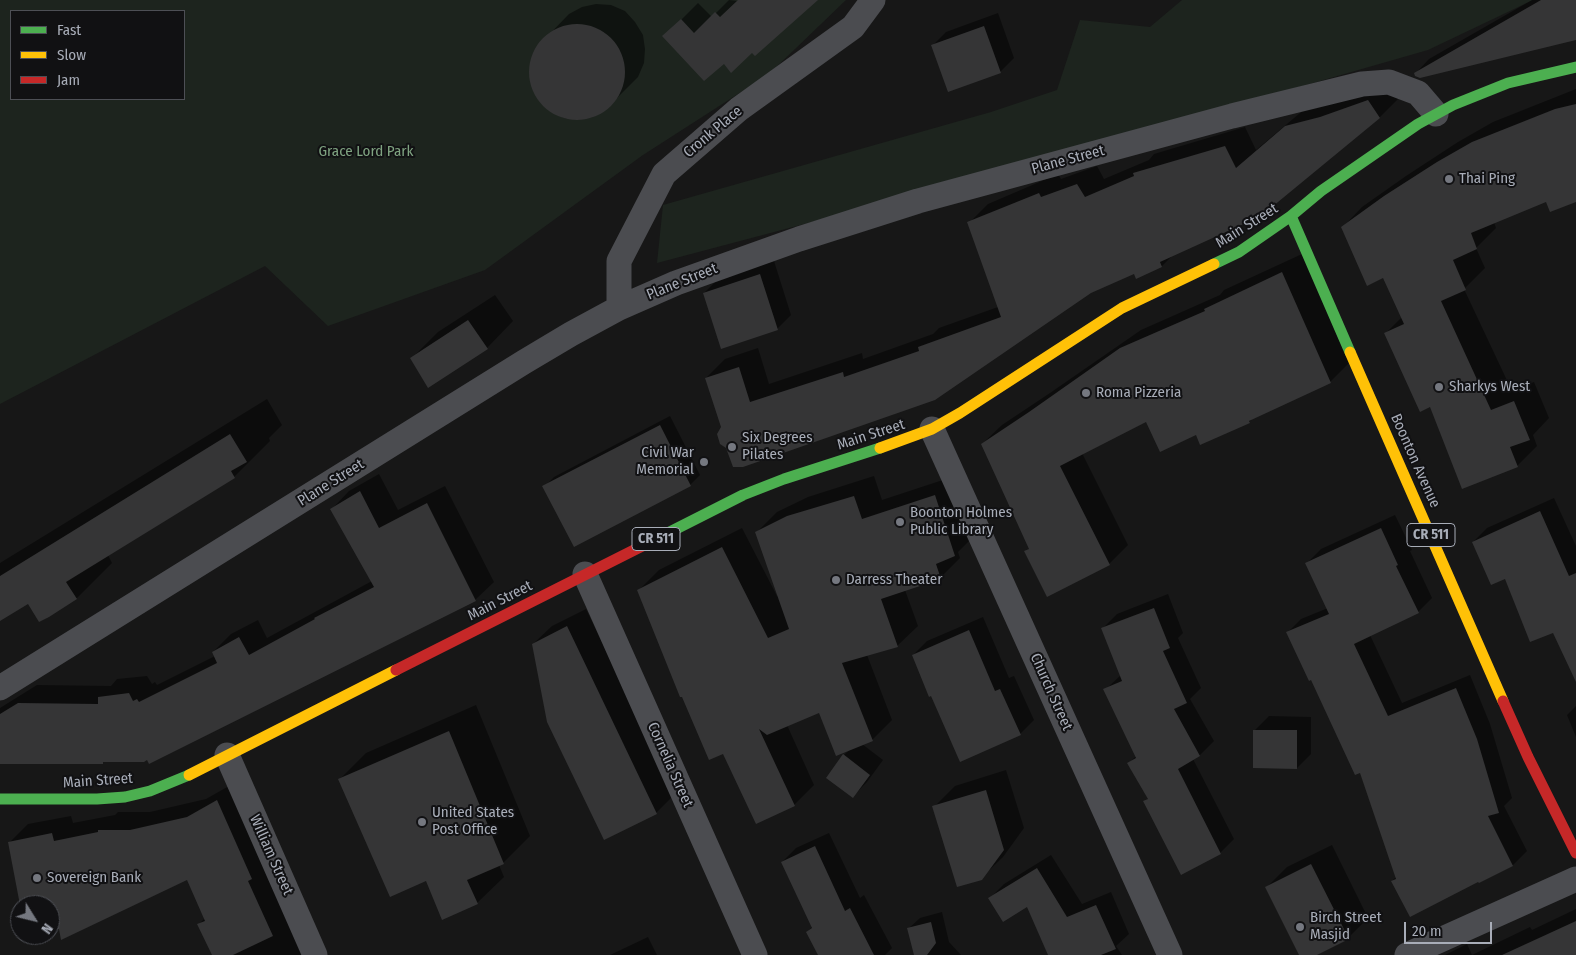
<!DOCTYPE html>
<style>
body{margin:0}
#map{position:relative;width:1576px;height:955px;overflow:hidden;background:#171717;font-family:"Fira Sans Condensed",sans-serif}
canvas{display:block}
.legend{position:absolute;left:10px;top:10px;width:175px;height:90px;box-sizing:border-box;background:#111113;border:1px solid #4d4f55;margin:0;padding:6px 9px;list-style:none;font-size:15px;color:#a8adb8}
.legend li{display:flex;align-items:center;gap:10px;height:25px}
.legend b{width:25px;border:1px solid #4d4f55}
.north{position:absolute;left:10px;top:895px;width:50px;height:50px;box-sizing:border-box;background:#111113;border:1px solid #4d4f55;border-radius:50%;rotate:126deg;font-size:14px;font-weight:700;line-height:20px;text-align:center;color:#a8adb8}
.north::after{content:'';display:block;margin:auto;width:18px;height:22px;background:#757880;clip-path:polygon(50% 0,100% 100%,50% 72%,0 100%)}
.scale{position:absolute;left:1404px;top:922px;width:88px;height:22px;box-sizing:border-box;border:2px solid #a8adb8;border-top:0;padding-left:6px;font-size:15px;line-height:18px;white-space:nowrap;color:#a8adb8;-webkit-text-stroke:4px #111113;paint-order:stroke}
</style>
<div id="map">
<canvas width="1576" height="955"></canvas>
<ul class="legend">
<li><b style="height:6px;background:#4caf50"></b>Fast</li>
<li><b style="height:6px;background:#ffc107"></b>Slow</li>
<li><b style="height:6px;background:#c62828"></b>Jam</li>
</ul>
<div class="north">N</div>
<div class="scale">20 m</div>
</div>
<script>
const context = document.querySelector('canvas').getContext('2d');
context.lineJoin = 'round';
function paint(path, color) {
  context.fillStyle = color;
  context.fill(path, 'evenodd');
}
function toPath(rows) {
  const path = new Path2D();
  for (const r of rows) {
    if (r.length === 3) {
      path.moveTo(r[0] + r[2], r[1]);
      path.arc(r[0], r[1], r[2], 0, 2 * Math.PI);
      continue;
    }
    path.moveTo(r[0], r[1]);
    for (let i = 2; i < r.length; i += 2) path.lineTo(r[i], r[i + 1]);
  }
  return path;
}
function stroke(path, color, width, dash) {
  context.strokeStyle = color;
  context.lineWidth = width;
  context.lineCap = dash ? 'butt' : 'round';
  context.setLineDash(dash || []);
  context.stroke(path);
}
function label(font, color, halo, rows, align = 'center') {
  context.font = font + ' "Fira Sans Condensed",sans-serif';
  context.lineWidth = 4;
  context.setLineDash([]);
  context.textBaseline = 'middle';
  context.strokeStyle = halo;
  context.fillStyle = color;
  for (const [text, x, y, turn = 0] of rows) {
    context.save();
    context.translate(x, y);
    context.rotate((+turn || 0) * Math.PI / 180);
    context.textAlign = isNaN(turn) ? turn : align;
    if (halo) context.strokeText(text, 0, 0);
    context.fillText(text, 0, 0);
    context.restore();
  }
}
paint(toPath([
 [0,0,846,0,769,74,643,155,485,270,328,326,265,266,0,404],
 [11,11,184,11,184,99,11,99],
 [1182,0,1533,0,1428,50,1031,164,657,263,663,205,991,112,1057,90,1080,20,1150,27]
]), '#1d241e');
paint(toPath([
 [729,0,737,1,816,0,752,51,724,63,704,79,681,20,698,3,712,17],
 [1532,0,1576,0,1576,39,1415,74,1429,59],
 [596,4,611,5,625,11,635,22,643,35,645,49,644,63,638,77,606,109,593,117,579,120,564,118,551,112,540,102,533,89,530,75,532,60,537,47,569,14,582,7],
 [998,13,1014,58,1000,72,932,46,946,32],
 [1387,82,1399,98,1380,117,1172,256,1162,266,1137,277,1135,273,722,427,706,378,725,359,758,348,769,384,862,353,863,359,933,334,939,328,998,307,969,223,988,204,1058,174,1061,179,1097,166,1104,179,1149,160,1154,154,1245,127,1256,150,1306,108],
 [1576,89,1576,200,1547,200,1494,222,1496,228,1476,248,1485,268,1464,289,1512,391,1534,382,1549,418,1533,435,1537,446,1517,466,1430,406,1385,334,1402,317,1384,276,1342,228,1362,207,1406,176,1458,142,1493,122],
 [1302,254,1349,363,1330,382,1254,417,1249,422,1196,434,1146,420,1082,453,1128,545,1109,564,1026,552,1030,548,982,444,1002,425,1050,393,1141,330,1220,295,1224,290],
 [774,261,791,315,777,329,704,293,718,279],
 [495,295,513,321,487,348,411,359,438,332],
 [267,399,282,425,269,438,270,441,234,477,108,555,112,563,77,598,28,603,0,620,0,563],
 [670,416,700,475,690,485,544,487,554,477],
 [379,474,398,510,445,486,494,582,475,600,148,759,104,761,103,762,0,763,0,708,37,685,111,686,117,679,147,676,152,684,155,682,157,685,215,656,213,652,231,634,258,620,267,638,372,581,331,510,349,491],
 [874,476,882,500,955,476,975,535,958,552,960,558,940,578,905,590,918,626,897,646,867,655,892,720,872,740,862,744,883,760,867,782,853,796,844,755,850,749,820,711,787,725,814,785,794,805,724,752,639,590,659,570,742,528,777,596,778,595,757,532,777,512,808,497],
 [1554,498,1576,546,1576,679,1553,632,1473,542,1487,528],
 [1395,515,1412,550,1410,551,1432,598,1418,612,1370,635,1402,703,1470,675,1490,724,1512,798,1504,806,1527,851,1513,865,1392,881,1396,877,1360,772,1287,633,1301,619,1328,608,1307,563,1321,549],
 [1168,594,1183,633,1178,638,1201,688,1190,699,1214,741,1200,755,1193,759,1234,839,1220,853,1145,802,1149,798,1129,763,1136,756,1105,690,1121,675,1103,628,1117,614],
 [586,609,675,794,656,813,533,644,552,626],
 [983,617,1009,678,1014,676,1034,720,1020,734,913,655,927,641],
 [476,705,530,836,503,863,499,865,504,877,477,903,427,879,340,779,366,753],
 [1576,706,1576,737,1567,715],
 [1269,716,1311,717,1311,754,1297,768,1255,730],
 [1006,770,1024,828,1003,857,981,878,934,807,955,786],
 [236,782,305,955,218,955,199,924,205,918,187,879,60,927,50,929,50,905,22,905,9,843,28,824,71,816,73,823,115,815,118,812,150,812,206,799],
 [829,833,860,898,864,895,892,948,885,955,819,955,807,932,813,926,782,862,796,848],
 [1332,845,1368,918,1348,938,1314,955,1300,955,1266,888,1287,867],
 [1051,855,1082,904,1111,892,1129,934,1116,946,1122,955,1050,955,1028,905,990,898,1004,884],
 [1576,909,1576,955,1445,955,1467,944,1472,955,1530,927,1532,930],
 [942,912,949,942,961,955,916,955,908,929,920,918],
 [648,937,657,955,610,955]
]), '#0007');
paint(toPath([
 [738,0,818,0,755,56,752,53,731,73,724,64,704,81,662,36,681,19,694,33,715,12,720,17],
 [1541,0,1576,0,1576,40,1420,78,1415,76,1414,73],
 [577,72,48],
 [984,26,1001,73,948,92,931,45],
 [1368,100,1380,118,1261,216,1160,262,1162,267,1136,279,1134,274,1091,293,935,400,743,467,733,467,726,448,720,444,717,434,721,427,705,378,739,367,750,402,843,372,844,377,919,351,918,347,1001,317,967,222,1039,193,1041,197,1077,184,1085,197,1134,176,1133,173,1225,146,1236,168,1285,126,1320,117],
 [1576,104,1576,202,1550,212,1546,202,1471,233,1477,249,1453,260,1466,290,1441,301,1491,410,1514,401,1530,440,1510,447,1518,467,1462,489,1430,407,1420,412,1384,333,1404,324,1383,278,1367,286,1341,227,1384,196,1437,162,1472,142,1555,109],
 [1282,272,1331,383,1249,421,1250,423,1200,445,1196,435,1160,452,1146,422,1060,466,1110,565,1047,597,1024,551,1029,549,981,444,1029,412,1120,348,1205,311,1204,309],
 [760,274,778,330,721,349,703,293],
 [468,320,488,349,428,388,410,358],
 [660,425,691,486,574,547,542,486],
 [230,434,247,462,231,471,235,478,66,582,77,599,49,617,39,622,28,604,0,621,0,576],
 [360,491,379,528,427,503,476,601,149,764,147,760,144,762,103,762,103,764,0,764,0,714,18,703,98,704,98,697,129,693,133,701,137,699,139,702,217,663,212,652,239,637,249,655,315,619,314,618,374,587,330,509],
 [935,495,955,556,936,564,941,579,881,599,898,647,842,663,873,741,836,756,819,713,767,735,759,729,795,806,756,824,723,754,709,760,682,697,680,697,637,590,722,547,768,638,789,629,755,532,787,516,854,496,862,519],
 [1540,511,1569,576,1576,573,1576,682,1553,633,1530,642,1505,579,1491,585,1472,542],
 [1381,528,1398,565,1396,566,1419,613,1354,644,1388,716,1456,688,1477,739,1499,813,1488,816,1513,866,1479,883,1478,882,1410,917,1391,881,1396,879,1360,773,1355,775,1311,680,1309,681,1286,632,1329,614,1305,563],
 [1154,608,1170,648,1163,651,1187,703,1174,709,1200,756,1178,769,1221,854,1181,875,1143,801,1148,799,1127,763,1136,758,1103,689,1122,681,1101,628],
 [567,626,657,814,604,840,547,722,532,644],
 [969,630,995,691,1000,689,1021,735,960,762,931,696,929,697,912,655],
 [1253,730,1297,730,1297,769,1253,768],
 [449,731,504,864,467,880,478,904,442,920,426,881,390,897,338,779],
 [843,754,870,775,853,798,826,778],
 [986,790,1004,850,982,880,957,887,932,806],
 [217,800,252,879,248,881,273,936,233,955,212,955,197,924,205,921,187,880,61,940,59,929,50,931,50,905,20,905,8,842,52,833,54,841,98,832,98,830,130,830,187,817],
 [815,846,845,911,850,908,874,955,818,955,806,932,812,928,781,862],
 [1311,864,1349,939,1317,955,1299,955,1265,887],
 [1037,868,1067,917,1096,905,1116,949,1101,955,1048,955,1027,907,1003,922,988,898],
 [1576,921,1576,955,1502,955],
 [931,922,936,943,927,955,914,955,907,928]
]), '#353536');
stroke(toPath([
 [619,308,619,261,664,174,739,109,853,27,873,0],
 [932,429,1170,955],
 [585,574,755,955],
 [0,688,524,362,571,334,619,308,676,283,799,239,918,201,1232,116,1362,84,1389,82,1418,93,1436,114],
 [227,755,315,955],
 [1407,955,1576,879]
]), '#4b4c50', 25);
stroke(toPath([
 [1291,216,1321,191,1418,124,1453,105,1508,83,1576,67],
 [1214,264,1239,252,1291,216,1350,352],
 [660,537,743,495,784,479,880,448],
 [0,799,97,799,125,797,150,791,189,775]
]), '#4caf50', 11);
stroke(toPath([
 [1350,352,1503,701],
 [880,448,932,429,960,413,1122,308,1214,264],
 [189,775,396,670]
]), '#ffc107', 11);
stroke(toPath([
 [396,670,660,537],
 [1503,701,1528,757,1576,853]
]), '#c62828', 11);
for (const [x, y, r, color] of [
 [1449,179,5,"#757880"],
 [1439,387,5,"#757880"],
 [1086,393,5,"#757880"],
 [732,447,5,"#757880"],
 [704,462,5,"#757880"],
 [900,522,5,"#757880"],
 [836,580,5,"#757880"],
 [422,822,5,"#757880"],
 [37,878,5,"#757880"],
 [1300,927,5,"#757880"]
]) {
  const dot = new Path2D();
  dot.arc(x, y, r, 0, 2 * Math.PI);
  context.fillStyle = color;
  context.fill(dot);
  stroke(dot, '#111113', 2);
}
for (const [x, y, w] of [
 [1431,535,48],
 [656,539,48]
]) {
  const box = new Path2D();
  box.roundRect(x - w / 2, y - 11.5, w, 23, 4);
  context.fillStyle = '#111113';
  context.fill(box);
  stroke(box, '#a8adb8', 1);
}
label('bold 14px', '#a8adb8', null, [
 ["CR 511",1431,535],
 ["CR 511",656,539]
]);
label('15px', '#a8adb8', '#111113', [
 ["Cronk Place",713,132,-40],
 ["Plane Street",1068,160,-15],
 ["Main Street",1247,226,-32],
 ["Plane Street",682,282,-22],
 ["Main Street",871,435,-18],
 ["Boonton Avenue",1415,461,66],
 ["Plane Street",331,483,-32],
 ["Main Street",500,601,-27],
 ["Church Street",1051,692,66],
 ["Cornelia Street",670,765,66],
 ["Main Street",98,781,-4],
 ["William Street",271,855,66]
]);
label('15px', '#7fa381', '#111113', [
 ["Grace Lord Park",366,152]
]);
label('15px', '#a8adb8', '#111113', [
 ["Thai Ping",1459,179],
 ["Sharkys West",1449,387],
 ["Roma Pizzeria",1096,393],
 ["Six Degrees",742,438],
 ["Pilates",742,455],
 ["Civil War",694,453,"right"],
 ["Memorial",694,470,"right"],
 ["Boonton Holmes",910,513],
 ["Public Library",910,530],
 ["Darress Theater",846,580],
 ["United States",432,813],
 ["Post Office",432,830],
 ["Sovereign Bank",47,878],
 ["Birch Street",1310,918],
 ["Masjid",1310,935]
], 'left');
</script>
